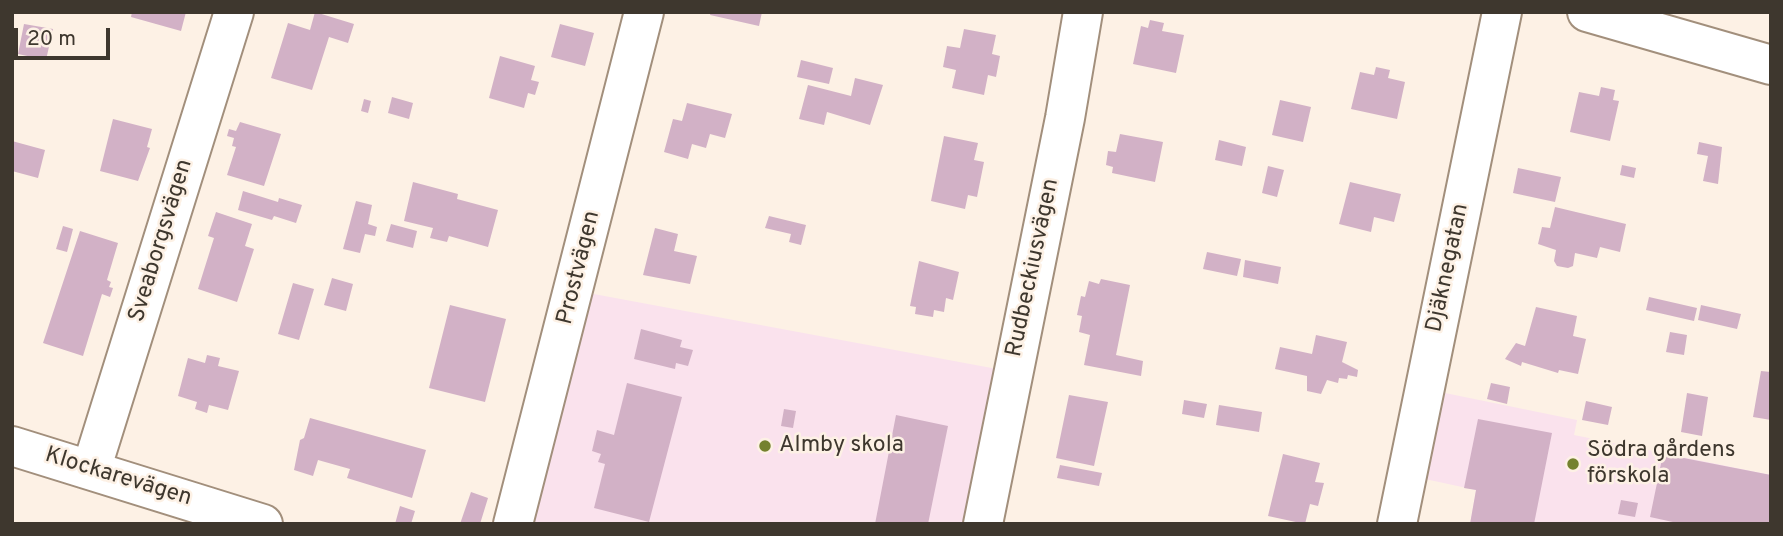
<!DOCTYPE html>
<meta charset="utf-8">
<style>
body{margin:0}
#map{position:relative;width:1783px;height:536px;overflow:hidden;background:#fdf1e5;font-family:Overpass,sans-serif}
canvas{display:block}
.frame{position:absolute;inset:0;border:14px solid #3e372e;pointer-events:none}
.scale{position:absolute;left:14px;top:28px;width:96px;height:32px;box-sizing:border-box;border:4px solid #3e372e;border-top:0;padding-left:9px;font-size:21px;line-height:24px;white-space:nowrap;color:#3e372e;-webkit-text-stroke:5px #fdf1e5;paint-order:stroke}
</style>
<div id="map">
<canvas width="1783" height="536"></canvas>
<div class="frame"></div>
<div class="scale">20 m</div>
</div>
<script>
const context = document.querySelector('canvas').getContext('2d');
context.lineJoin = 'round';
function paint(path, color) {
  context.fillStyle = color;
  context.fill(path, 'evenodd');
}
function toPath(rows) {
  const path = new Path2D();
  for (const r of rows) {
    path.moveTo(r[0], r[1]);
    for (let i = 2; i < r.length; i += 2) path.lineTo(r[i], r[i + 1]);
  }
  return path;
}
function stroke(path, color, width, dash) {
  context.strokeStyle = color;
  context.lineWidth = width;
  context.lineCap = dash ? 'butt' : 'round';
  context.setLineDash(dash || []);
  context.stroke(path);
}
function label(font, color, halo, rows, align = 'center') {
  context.font = font + ' Overpass,sans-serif';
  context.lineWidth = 5;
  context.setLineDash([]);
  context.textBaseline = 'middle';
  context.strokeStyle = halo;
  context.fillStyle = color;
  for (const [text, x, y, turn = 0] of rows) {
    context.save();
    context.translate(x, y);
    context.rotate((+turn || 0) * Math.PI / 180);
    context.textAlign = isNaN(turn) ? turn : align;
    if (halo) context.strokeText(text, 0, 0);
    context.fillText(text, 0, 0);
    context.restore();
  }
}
paint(toPath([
 [583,292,997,369,969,524,529,524],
 [1445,393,1577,420,1574,435,1771,475,1771,524,1470,524,1476,490,1425,479]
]), '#fae2ed');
paint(toPath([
 [132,12,186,12,181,31,131,17],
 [315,12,354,24,348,43,329,37,312,90,271,78,288,23,310,30],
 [711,12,762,12,759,26,710,15],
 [1150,20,1164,23,1162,31,1184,35,1176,73,1133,64,1141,26,1148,28],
 [24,24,53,29,46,60,18,54],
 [560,24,594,33,585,66,551,57],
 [964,29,996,35,992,54,1000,56,996,77,988,75,984,95,952,88,956,70,943,67,947,46,960,48],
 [500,56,535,66,531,80,539,82,535,95,528,93,524,108,489,98],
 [801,60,833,68,829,84,797,77],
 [1376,67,1390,70,1388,78,1405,82,1397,119,1351,109,1360,72,1374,75],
 [855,78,883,85,870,125,827,112,824,125,799,119,808,85,851,96],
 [1601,87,1615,90,1613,100,1619,101,1610,141,1570,132,1579,92,1599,96],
 [392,97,413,103,409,119,388,113],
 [364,99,371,101,368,113,361,111],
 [1280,100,1311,107,1303,142,1272,135],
 [687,103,732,114,725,138,710,134,706,148,692,144,688,159,664,152,673,119,682,121],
 [113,119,152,129,147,147,150,148,138,181,100,171],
 [240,122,281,134,264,186,227,175,236,147,232,146,234,138,227,136,229,129,236,131],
 [1120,134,1163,142,1155,182,1112,173,1113,167,1106,165,1108,151,1116,152],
 [944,136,978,143,974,160,984,162,977,197,968,195,965,209,931,201],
 [1219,140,1246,147,1242,166,1215,160],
 [12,141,45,150,38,178,12,171],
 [1699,142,1722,147,1718,184,1703,181,1708,156,1697,154],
 [1622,165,1636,168,1634,178,1620,175],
 [1268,166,1284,170,1277,197,1262,193],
 [1518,168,1561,177,1555,202,1513,193],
 [413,182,458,194,457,199,498,210,488,247,449,236,447,242,430,238,433,228,404,221],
 [1350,182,1401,194,1394,222,1374,217,1371,232,1339,224],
 [243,191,278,202,279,198,302,205,296,223,274,216,272,220,238,210],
 [356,201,372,205,368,224,377,227,375,236,365,234,360,253,343,249],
 [1555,207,1626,224,1620,252,1600,247,1597,258,1575,253,1573,266,1568,268,1557,266,1554,261,1556,250,1538,244,1542,227,1550,228],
 [216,212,252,224,245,246,254,249,237,302,198,289,214,238,208,236],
 [769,216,806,225,801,245,789,242,791,234,765,228],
 [391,224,417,231,413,248,386,241],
 [63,226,73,229,67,252,56,249],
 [655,228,678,234,674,251,697,256,690,284,643,275],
 [80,231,118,243,107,280,111,282,109,287,113,288,110,297,102,294,83,356,43,343],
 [1207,252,1241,259,1237,276,1203,269],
 [1245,260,1281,267,1278,284,1243,277],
 [919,261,959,272,953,300,946,298,944,312,934,310,933,317,915,314,916,307,910,306],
 [332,278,353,284,346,311,324,305],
 [1101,279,1130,285,1116,355,1143,361,1141,376,1084,365,1090,335,1079,332,1082,316,1077,315,1081,296,1085,297,1089,281,1099,284],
 [293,283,314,289,299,340,278,334],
 [1649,297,1697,308,1694,321,1646,310],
 [450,305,506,319,485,402,429,388],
 [1701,305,1741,314,1737,329,1698,320],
 [1536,307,1577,316,1573,336,1586,339,1578,374,1559,370,1558,373,1522,362,1521,366,1505,359,1516,343,1525,346],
 [641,329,682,340,680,347,693,350,688,366,676,363,675,369,634,359],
 [1670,332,1687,335,1684,355,1666,352],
 [1316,335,1347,342,1342,362,1358,370,1357,377,1348,375,1347,379,1339,378,1338,383,1327,380,1321,394,1307,391,1307,376,1275,369,1280,347,1312,354],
 [207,355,220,358,218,366,239,371,228,410,209,405,207,413,195,409,197,402,178,396,188,358,205,363],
 [1761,371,1771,372,1771,420,1753,417],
 [627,383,682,397,649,522,594,508,605,464,598,462,601,454,592,451,597,430,614,435],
 [1491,383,1510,387,1507,404,1487,399],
 [1687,393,1708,397,1702,436,1681,432],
 [1069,395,1108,402,1094,466,1056,458],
 [1184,400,1207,404,1204,418,1182,414],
 [1586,401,1612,407,1608,425,1582,420],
 [1219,405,1262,412,1259,432,1216,425],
 [784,409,796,411,793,428,781,426],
 [896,415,948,426,928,524,875,524],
 [310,418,426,450,412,498,347,478,350,469,318,460,313,476,294,470,300,440,304,438],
 [1478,419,1552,433,1534,524,1470,524,1476,490,1464,488],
 [1283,454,1320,463,1315,482,1324,483,1318,506,1310,504,1305,524,1268,516],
 [1663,454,1771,475,1771,524,1682,524,1650,517],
 [1060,465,1102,473,1099,486,1057,478],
 [471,492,488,498,480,524,460,524],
 [1621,500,1638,503,1635,517,1618,514],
 [400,506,415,511,411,524,395,524]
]), '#d2b1c6');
const minor = toPath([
 [1587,12,1771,65],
 [12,446,263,524],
 [91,470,234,12],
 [513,524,644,12],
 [983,524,1065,118,1083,12],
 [1397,524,1502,12]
]);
stroke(minor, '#a28f7c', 42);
stroke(minor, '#fff', 38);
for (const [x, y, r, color] of [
 [765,446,7,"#74812e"],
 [1573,464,7,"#74812e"]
]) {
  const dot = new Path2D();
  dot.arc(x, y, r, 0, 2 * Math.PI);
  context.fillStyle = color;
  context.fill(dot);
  stroke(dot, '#fdf1e5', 2.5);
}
label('23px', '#3e372e', '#fdf1e5', [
 ["Sveaborgsvägen",162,241,-73],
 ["Prostvägen",580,268,-76],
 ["Rudbeckiusvägen",1034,268,-78],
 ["Djäknegatan",1449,268,-78],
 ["Klockarevägen",118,478,17]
]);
label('23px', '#3e372e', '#fdf1e5', [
 ["Almby skola",779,446],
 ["Södra gårdens",1587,451],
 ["förskola",1587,477]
], 'left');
</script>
